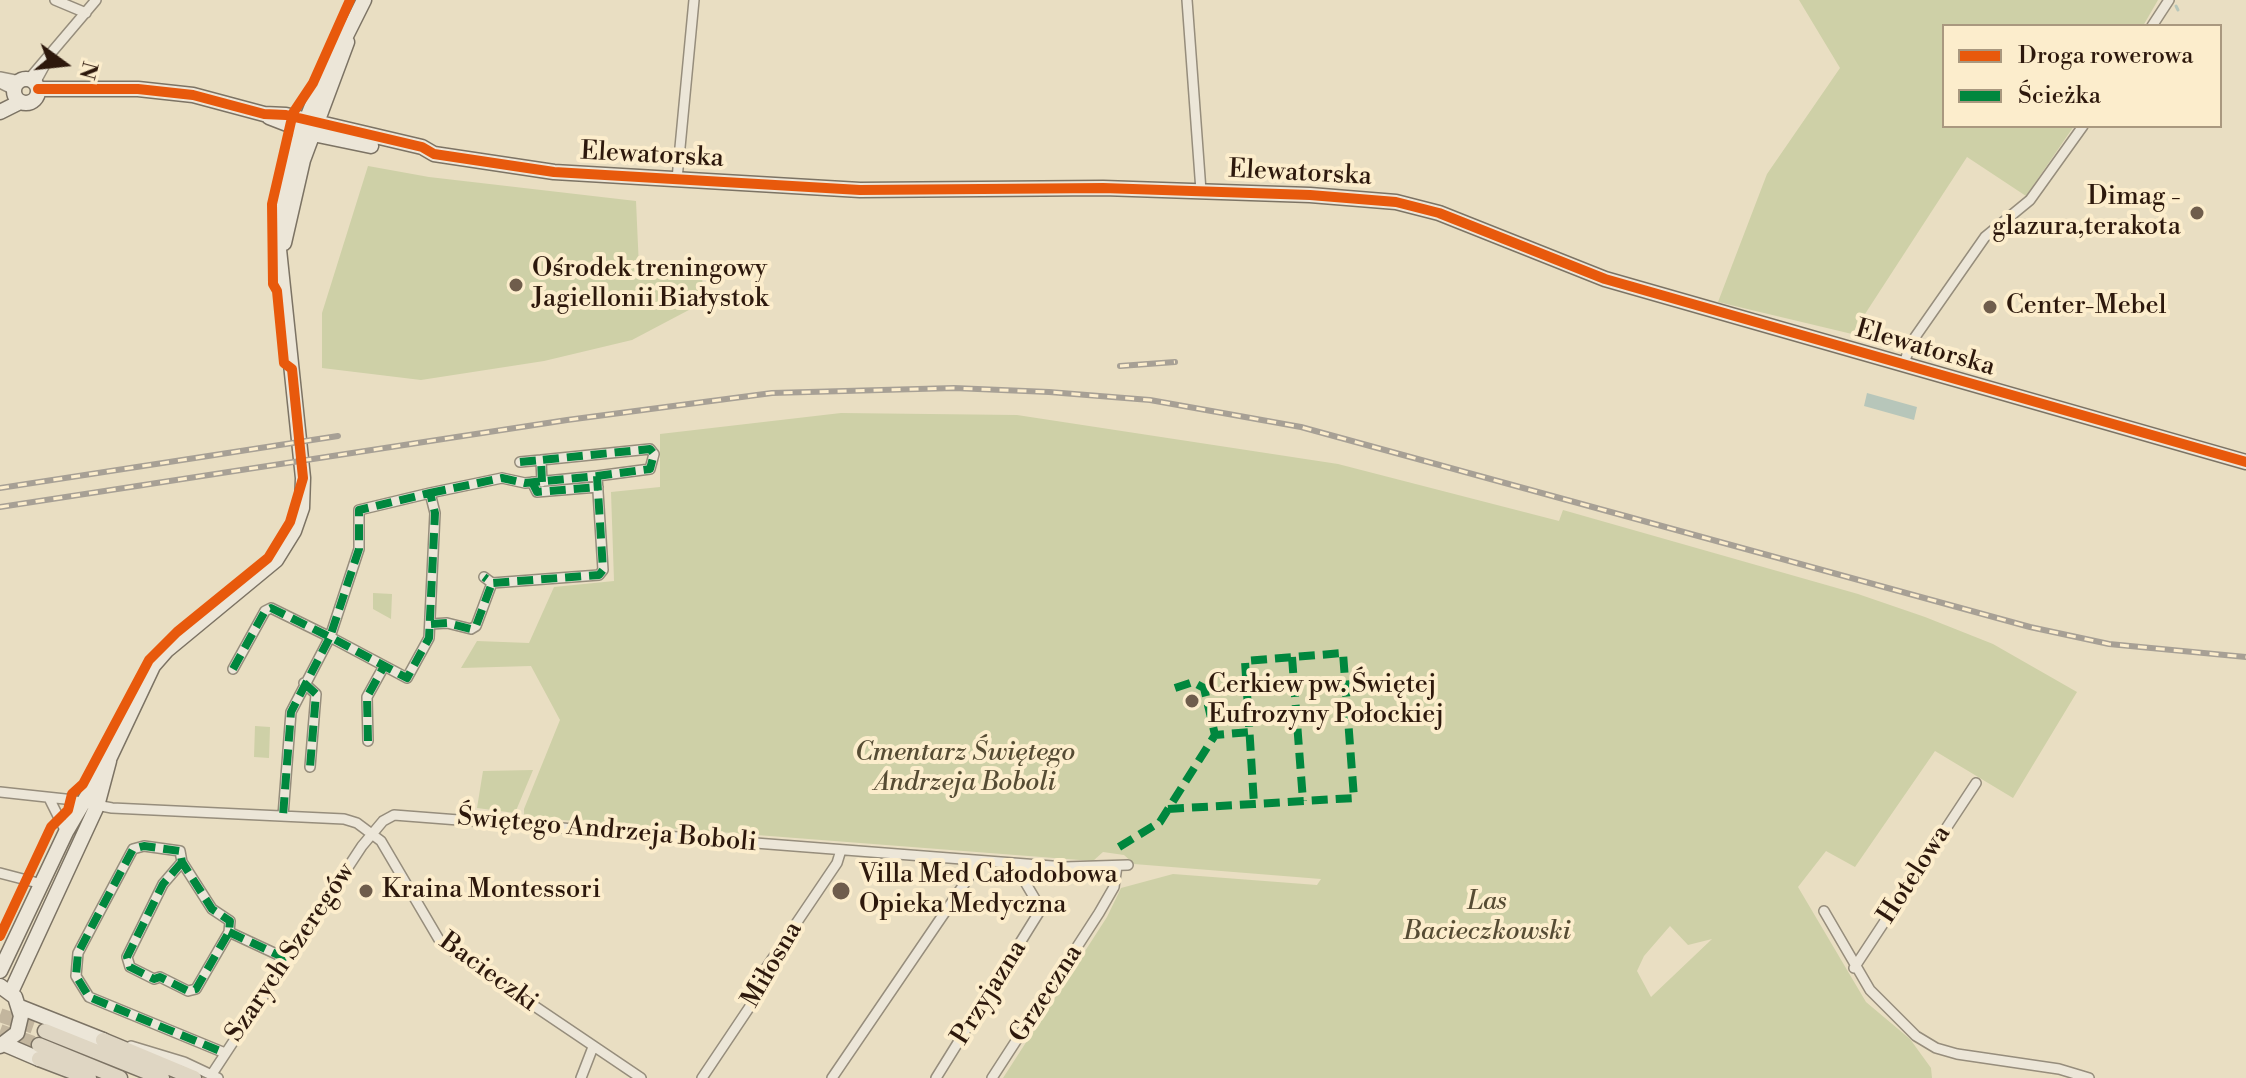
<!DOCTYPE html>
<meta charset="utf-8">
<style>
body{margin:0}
#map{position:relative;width:2246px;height:1078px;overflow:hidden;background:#e9dec2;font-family:"Libre Bodoni",serif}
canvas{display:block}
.legend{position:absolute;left:1942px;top:24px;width:280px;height:104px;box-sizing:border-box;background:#fcedcc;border:2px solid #a9987f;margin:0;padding:10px 14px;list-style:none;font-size:24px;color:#2d180c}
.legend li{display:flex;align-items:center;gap:16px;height:40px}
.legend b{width:40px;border:2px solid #a9987f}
.north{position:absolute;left:24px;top:24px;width:80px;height:80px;-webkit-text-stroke:6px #fcedcc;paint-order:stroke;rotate:105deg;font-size:22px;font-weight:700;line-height:32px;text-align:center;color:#2d180c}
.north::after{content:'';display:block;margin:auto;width:28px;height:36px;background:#2d180c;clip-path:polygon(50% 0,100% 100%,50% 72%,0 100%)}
</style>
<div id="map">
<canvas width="2246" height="1078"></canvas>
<ul class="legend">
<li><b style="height:10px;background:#e8590c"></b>Droga rowerowa</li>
<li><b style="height:10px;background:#00873e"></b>Ścieżka</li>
</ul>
<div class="north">N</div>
</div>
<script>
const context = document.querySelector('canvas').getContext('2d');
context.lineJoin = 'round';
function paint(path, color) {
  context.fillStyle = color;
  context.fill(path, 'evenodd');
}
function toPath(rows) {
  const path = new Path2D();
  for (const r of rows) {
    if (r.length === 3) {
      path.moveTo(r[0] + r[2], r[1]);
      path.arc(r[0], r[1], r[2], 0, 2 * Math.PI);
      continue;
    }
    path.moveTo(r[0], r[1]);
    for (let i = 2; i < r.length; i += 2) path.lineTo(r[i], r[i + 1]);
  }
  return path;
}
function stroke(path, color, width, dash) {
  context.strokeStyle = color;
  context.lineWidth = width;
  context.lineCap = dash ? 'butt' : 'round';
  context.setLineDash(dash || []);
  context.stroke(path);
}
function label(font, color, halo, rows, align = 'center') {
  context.font = font + ' "Libre Bodoni",serif';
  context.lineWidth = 8;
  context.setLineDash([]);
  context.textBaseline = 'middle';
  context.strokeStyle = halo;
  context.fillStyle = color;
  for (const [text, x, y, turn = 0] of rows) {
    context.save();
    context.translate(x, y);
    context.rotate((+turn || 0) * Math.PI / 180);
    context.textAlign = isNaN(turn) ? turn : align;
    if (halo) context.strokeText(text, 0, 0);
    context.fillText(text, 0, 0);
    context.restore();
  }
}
paint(toPath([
 [1799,0,2158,0,2143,26,1944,26,1944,126,2074,126,2026,196,1967,157,1852,334,1718,302,1767,174,1840,68],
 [368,166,429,177,636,201,639,268,701,264,704,302,632,340,544,361,421,380,322,368,322,313],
 [841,413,1017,415,1338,464,1559,521,1563,510,1858,594,1925,617,1993,644,2077,692,2013,798,1935,751,1855,867,1826,851,1798,887,1866,1002,1910,1039,1931,1068,1932,1078,1003,1078,1107,917,1121,888,1173,874,1317,885,1321,879,1134,864,1124,855,1103,852,1093,861,524,817,524,809,560,720,531,666,461,668,477,641,529,643,554,587,614,581,611,492,660,487,660,434],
 [1670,926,1688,945,1712,939,1651,997,1637,971,1644,956],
 [373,593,392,594,391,619,373,609],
 [255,726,270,727,269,758,254,757],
 [533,770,515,813,477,808,483,771]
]), '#ced0a7');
paint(toPath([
 [1867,393,1917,407,1914,420,1864,406]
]), '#b7c6ba');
stroke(toPath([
 [2176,6,2178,10]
]), '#b7c6ba', 3);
stroke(toPath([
 [0,1015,45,1031],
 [0,1031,39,1045]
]), '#c3b69e', 14, [14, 7]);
const street = toPath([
 [55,0,86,13],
 [1187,0,1201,191],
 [2152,26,2169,0],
 [0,77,20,81],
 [29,79,96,0],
 [0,83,14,90],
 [35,83,47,61],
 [677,179,694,0],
 [1903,365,1913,340,1985,237,2030,200,2083,126],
 [520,462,541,460],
 [532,482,537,492,598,487],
 [542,482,541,460,650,449,654,454,650,469,597,476],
 [430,493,502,478,525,483,597,476,603,570,599,575,492,583,484,577],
 [431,624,447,623,471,629,476,626,492,583],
 [233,669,265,611,271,608,330,637,359,549,359,510,430,493,435,513,429,638,407,678,330,637,291,712,283,816],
 [304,683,316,694,310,767],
 [368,741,367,697,383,668],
 [0,792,65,799,112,808,344,819,357,823,381,841,441,943,641,1078],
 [49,798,66,832],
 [182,862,163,884,127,957,130,967,154,979,160,977,188,991,196,989,229,932,230,921,212,909,182,862,180,851,144,846,133,849,100,911,78,953,76,976,89,997,225,1053],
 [0,873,42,884],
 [1824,911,1870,990,1916,1036,1936,1048,1957,1054,2059,1069,2089,1078],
 [229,932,287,959],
 [1854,968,1976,783],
 [131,1046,184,1062,218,1078],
 [212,1074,362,846,383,821,394,815,1065,867,1128,865],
 [581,1078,593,1047],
 [702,1078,763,987,762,974,837,863,841,850],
 [832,1078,971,874,973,860],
 [936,1078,1041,909,1025,882,1025,864],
 [992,1078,1099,913,1114,887,1117,866]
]);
const secondary = toPath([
 [26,91,12],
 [38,89,138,89,193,95,264,114,286,115,422,147,434,154,554,172,860,190,1103,188,1310,195,1396,202,1439,213,1605,279,2246,462],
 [0,112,20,102],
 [269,117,313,134,371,146],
 [284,243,303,160,347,42],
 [0,971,66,832,110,757,153,666,167,650,276,560,294,531,302,508,303,478,278,240,280,198,288,166,315,98,364,0],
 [0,986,15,997,21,1016,17,1033,0,1046],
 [11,992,97,806,109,761],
 [20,1007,103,1040],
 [4,1044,39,1059]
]);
const primary = toPath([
 [45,1031,162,1078],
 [103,1040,194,1078],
 [39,1045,120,1078],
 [39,1059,89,1078]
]);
stroke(street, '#968d7c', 12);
stroke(secondary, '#7c7364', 17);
stroke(primary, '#7c7364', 17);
stroke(street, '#ece6d8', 9);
stroke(secondary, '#ece6d8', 14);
stroke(primary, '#dfd6c3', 14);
const rail = toPath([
 [1120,366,1175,362],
 [0,488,338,436],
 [0,507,567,420,772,393,954,388,1049,392,1150,400,1301,427,2030,627,2109,644,2246,657]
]);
stroke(rail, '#a7a095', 6);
stroke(rail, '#fcedcc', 3, [9]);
stroke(toPath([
 [520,462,541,460],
 [532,482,537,492,598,487],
 [542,482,541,460,650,449,654,454,650,469,597,476],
 [430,493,502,478,525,483,597,476,603,570,599,575,492,583,484,577],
 [431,624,447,623,471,629,476,626,492,583],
 [1292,657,1303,801],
 [233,669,265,611,271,608,330,637,359,549,359,510,430,493,435,513,429,638,407,678,330,637,291,712,283,816],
 [304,683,316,694,310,767],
 [1175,688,1193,682,1204,688,1215,735],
 [368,741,367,697,383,668],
 [1168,809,1254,804,1354,798,1343,653,1245,661,1254,804],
 [1119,847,1160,822,1215,735,1250,732],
 [182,862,163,884,127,957,130,967,154,979,160,977,188,991,196,989,229,932,230,921,212,909,182,862,180,851,144,846,133,849,100,911,78,953,76,976,89,997,225,1053],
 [229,932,287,959]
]), '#00873e', 8, [16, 8]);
stroke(toPath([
 [38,89,138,89,193,95,264,114,286,115,422,147,434,154,554,172,860,190,1103,188,1310,195,1396,202,1439,213,1605,279,2246,462],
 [0,936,51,827,68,810,72,794,83,784,149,660,177,632,268,558,290,522,303,478,292,369,284,363,277,291,273,284,272,204,293,113,313,83,350,0]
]), '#e8590c', 10);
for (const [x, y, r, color] of [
 [2197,213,8,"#6f5d4c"],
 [516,285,8,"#6f5d4c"],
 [1990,307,8,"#6f5d4c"],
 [1192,701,8,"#6f5d4c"],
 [366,891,8,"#6f5d4c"],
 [841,891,10,"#6f5d4c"]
]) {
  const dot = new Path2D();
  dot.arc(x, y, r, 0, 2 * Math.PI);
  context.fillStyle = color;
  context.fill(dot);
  stroke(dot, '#fcedcc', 3);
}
label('26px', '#2d180c', '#fcedcc', [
 ["Elewatorska",652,156,3],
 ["Elewatorska",1300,174,3],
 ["Elewatorska",1925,349,16],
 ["Świętego Andrzeja Boboli",607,831,5],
 ["Hotelowa",1915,875,-57],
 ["Szarych Szeregów",291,953,-56],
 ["Miłosna",773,965,-60],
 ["Bacieczki",488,973,36],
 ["Przyjazna",990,993,-58],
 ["Grzeczna",1047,994,-57]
]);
label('26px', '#2d180c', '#fcedcc', [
 ["Dimag -",2181,198,"right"],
 ["glazura,terakota",2181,228,"right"],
 ["Ośrodek treningowy",532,270],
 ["Jagiellonii Białystok",532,300],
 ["Center-Mebel",2006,307],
 ["Cerkiew pw. Świętej",1208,686],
 ["Eufrozyny Połockiej",1208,716],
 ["Villa Med Całodobowa",859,876],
 ["Opieka Medyczna",859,906],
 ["Kraina Montessori",382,891]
], 'left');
label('italic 26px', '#564c34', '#fcedcc', [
 ["Cmentarz Świętego",965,754],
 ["Andrzeja Boboli",965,784],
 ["Las",1487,903],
 ["Bacieczkowski",1487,933]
]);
</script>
